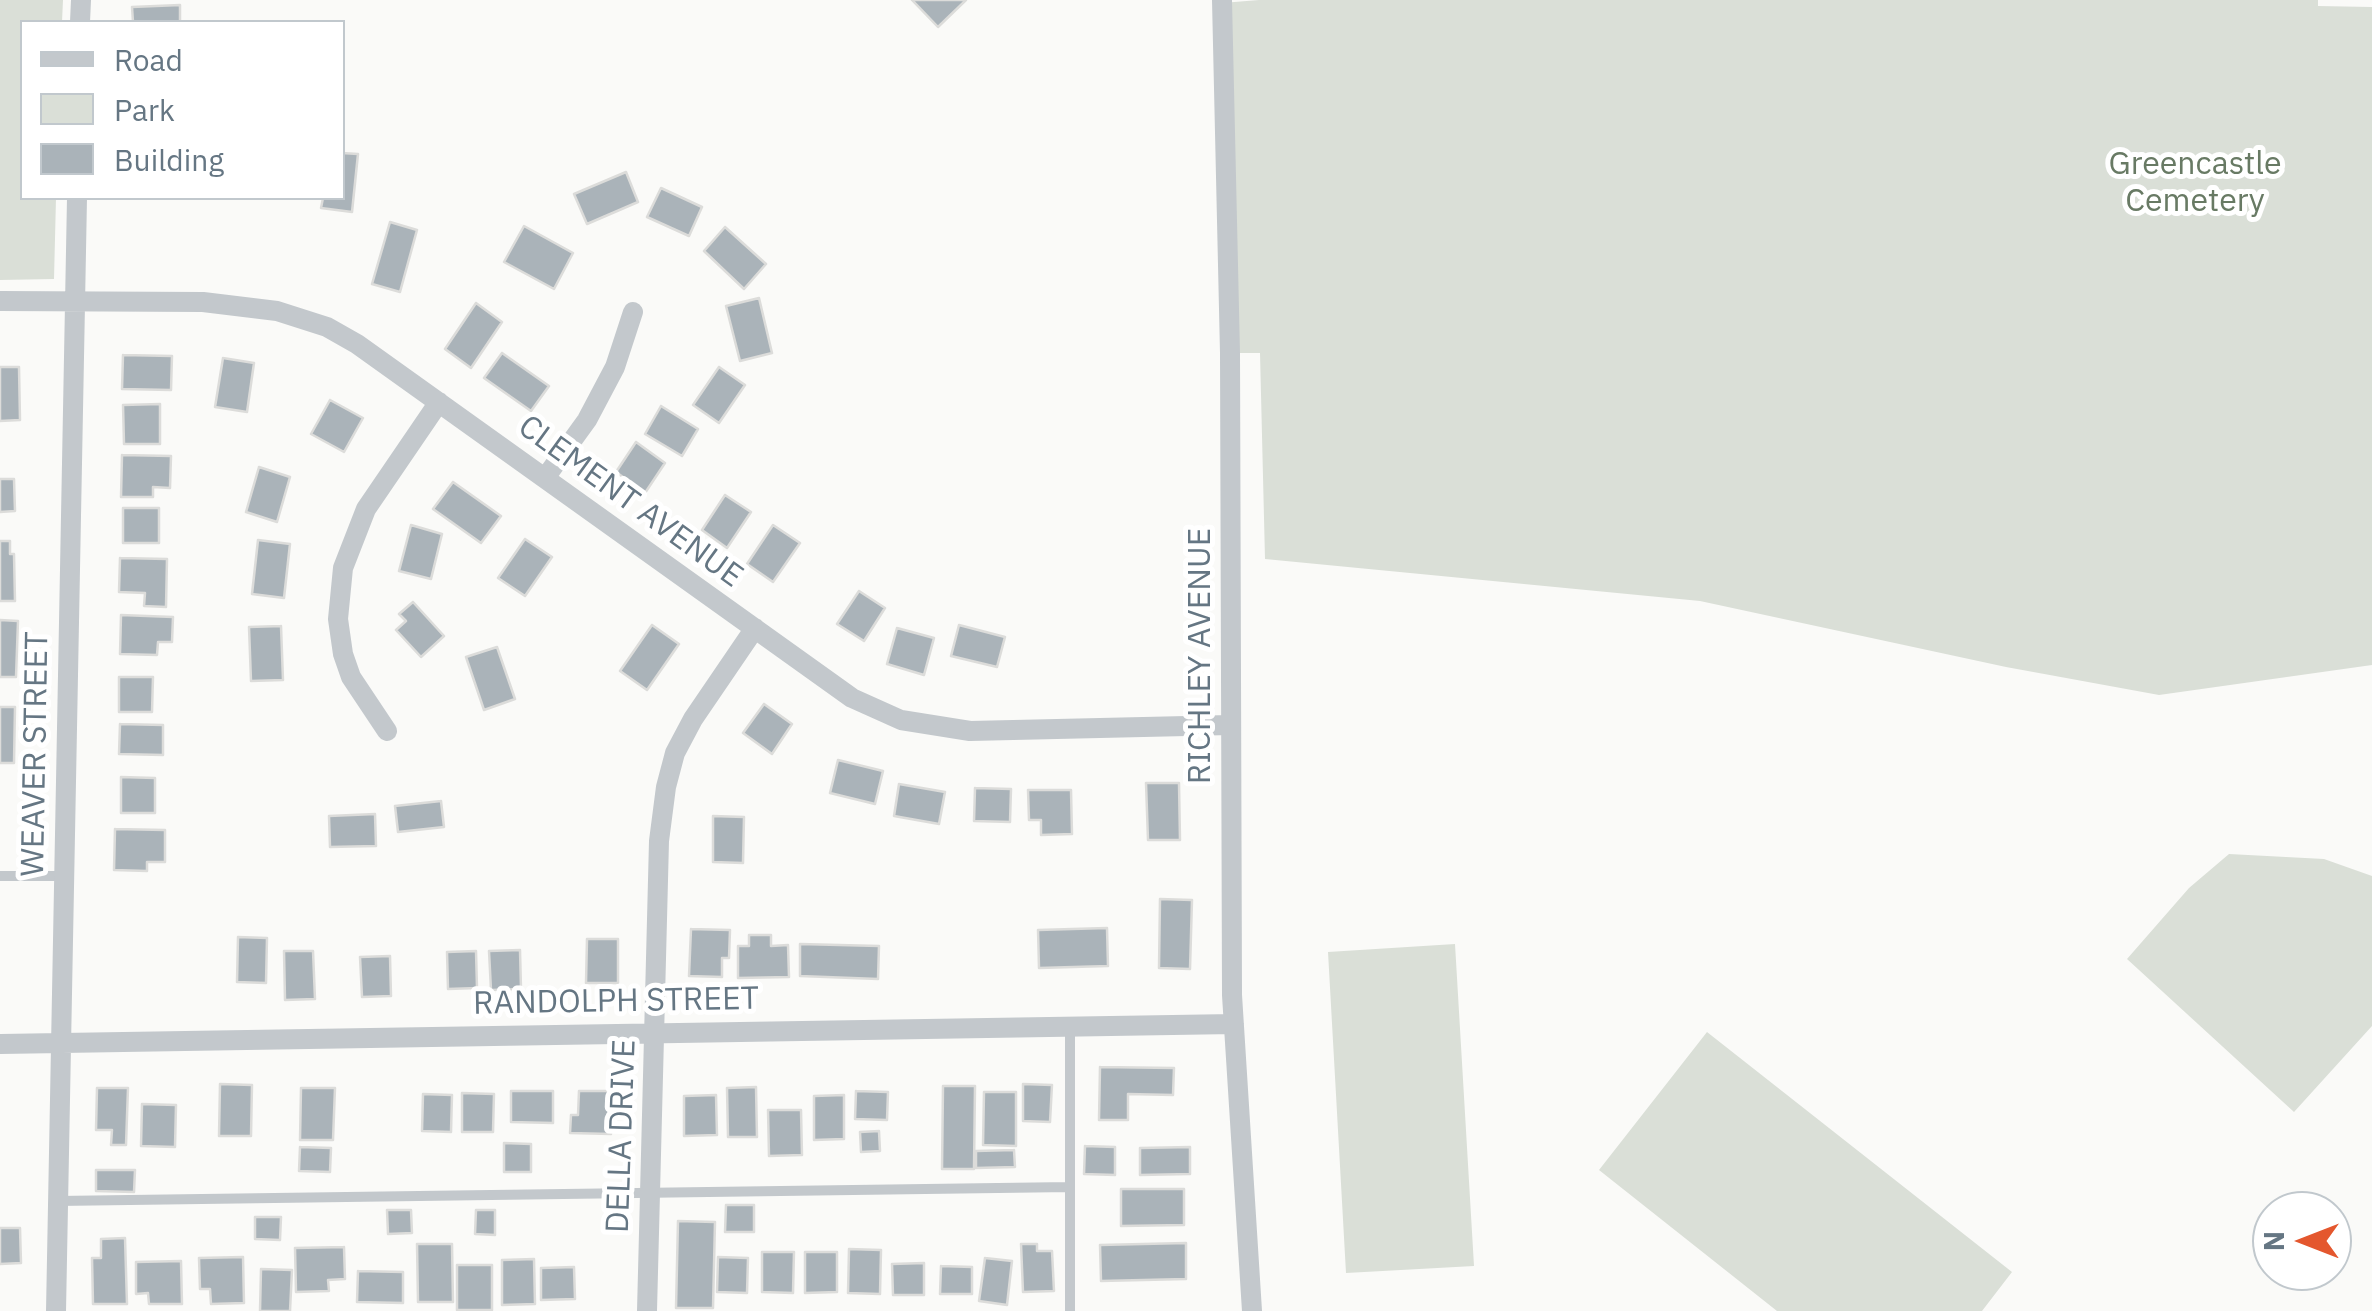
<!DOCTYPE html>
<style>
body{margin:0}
#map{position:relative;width:2372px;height:1311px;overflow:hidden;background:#fafaf8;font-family:"IBM Plex Sans",sans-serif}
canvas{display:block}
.legend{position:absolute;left:20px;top:20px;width:325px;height:180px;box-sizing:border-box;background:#fff;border:2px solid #c1c8cd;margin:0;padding:12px 18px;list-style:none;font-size:30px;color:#657683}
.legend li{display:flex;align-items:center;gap:20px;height:50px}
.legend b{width:50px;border:2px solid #c1c8cd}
.north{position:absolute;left:2252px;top:1191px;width:100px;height:100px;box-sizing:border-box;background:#fff;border:2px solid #c1c8cd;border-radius:50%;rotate:270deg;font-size:28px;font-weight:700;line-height:40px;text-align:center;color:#657683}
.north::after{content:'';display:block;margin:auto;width:35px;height:45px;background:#e4572e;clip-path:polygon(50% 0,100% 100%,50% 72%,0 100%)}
</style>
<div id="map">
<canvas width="2372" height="1311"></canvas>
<ul class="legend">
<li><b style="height:12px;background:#c3c8cc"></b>Road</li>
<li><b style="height:28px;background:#dadfd7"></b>Park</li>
<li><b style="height:28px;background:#aab3b9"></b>Building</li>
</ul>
<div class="north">N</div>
</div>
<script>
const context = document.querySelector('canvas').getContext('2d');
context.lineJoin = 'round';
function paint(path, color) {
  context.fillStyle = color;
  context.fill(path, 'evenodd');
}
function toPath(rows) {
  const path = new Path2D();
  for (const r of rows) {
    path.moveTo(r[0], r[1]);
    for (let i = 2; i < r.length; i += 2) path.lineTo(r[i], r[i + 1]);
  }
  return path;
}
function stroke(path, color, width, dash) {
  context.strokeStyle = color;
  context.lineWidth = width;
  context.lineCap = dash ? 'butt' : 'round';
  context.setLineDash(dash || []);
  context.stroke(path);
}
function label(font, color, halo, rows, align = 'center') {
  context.font = font + ' "IBM Plex Sans",sans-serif';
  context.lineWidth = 10;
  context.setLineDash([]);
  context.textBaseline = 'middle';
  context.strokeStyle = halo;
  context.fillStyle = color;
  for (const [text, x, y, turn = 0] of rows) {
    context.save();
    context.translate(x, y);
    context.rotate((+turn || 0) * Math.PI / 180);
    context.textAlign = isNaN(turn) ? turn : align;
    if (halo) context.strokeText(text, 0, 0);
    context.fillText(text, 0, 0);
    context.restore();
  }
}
paint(toPath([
 [0,0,63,0,62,22,22,22,22,198,56,198,54,279,0,280],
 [1259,0,2318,0,2318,6,2372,7,2372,665,2159,695,2006,667,1700,601,1265,559,1260,353,1230,353,1222,3],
 [2229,854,2324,859,2372,876,2372,1026,2294,1112,2127,959,2189,888],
 [1455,944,1474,1266,1346,1273,1328,952],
 [1707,1032,2012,1272,1982,1311,1777,1311,1599,1170]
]), '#dadfd7');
const building = toPath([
 [912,0,966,0,938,27,912,0],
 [180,5,180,22,133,22,132,7,180,5],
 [342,153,358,154,352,212,321,208,323,198,342,198,342,153],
 [626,172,638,202,587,224,574,194,626,172],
 [661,188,702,207,689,236,647,217,661,188],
 [390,222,417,230,400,292,372,284,390,222],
 [524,226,573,253,554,289,504,262,524,226],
 [725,227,766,264,744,289,704,251,725,227],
 [759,298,772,353,740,361,726,306,759,298],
 [476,303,502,322,471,368,445,349,476,303],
 [502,353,549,386,531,411,484,378,502,353],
 [123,355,172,356,171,390,122,389,123,355],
 [223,358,254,363,247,412,215,407,223,358],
 [0,367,19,367,20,420,0,421,0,367],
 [719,367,745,385,719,423,693,405,719,367],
 [330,400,363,418,344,452,311,434,330,400],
 [160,404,160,444,124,444,123,405,160,404],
 [661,406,698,429,682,456,645,434,661,406],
 [636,442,665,463,645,493,616,472,636,442],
 [122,455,171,456,170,488,153,487,153,497,121,497,122,455],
 [259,467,290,477,277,522,246,512,259,467],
 [0,479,14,479,15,511,0,512,0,479],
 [453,482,501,516,481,543,433,509,453,482],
 [725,495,751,512,727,548,702,530,725,495],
 [123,508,159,508,159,543,123,543,123,508],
 [411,525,442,534,431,579,399,571,411,525],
 [773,525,800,543,773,582,747,564,773,525],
 [525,539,552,557,525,596,498,578,525,539],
 [258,540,290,544,284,598,252,594,258,540],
 [0,541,10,541,10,554,14,554,15,601,0,601,0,541],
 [120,558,167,559,166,607,144,606,145,593,119,592,120,558],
 [859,591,885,608,864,641,837,624,859,591],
 [413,602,444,636,421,657,396,630,406,621,399,614,413,602],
 [121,615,173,617,172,642,158,642,157,655,120,654,121,615],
 [0,620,18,621,16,677,0,677,0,620],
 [652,625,679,644,647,690,620,671,652,625],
 [959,625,1005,637,997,667,951,656,959,625],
 [281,626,283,680,251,681,249,627,281,626],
 [897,628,934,638,924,675,887,664,897,628],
 [497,647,515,699,484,710,466,657,497,647],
 [119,677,153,677,152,712,119,712,119,677],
 [764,704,792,724,772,754,743,733,764,704],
 [0,707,15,707,14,763,0,763,0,707],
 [120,724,163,725,163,755,119,754,120,724],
 [838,760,883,771,875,804,830,793,838,760],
 [121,777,155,778,155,813,121,813,121,777],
 [1146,783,1179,783,1180,840,1148,840,1146,783],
 [899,784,945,792,939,824,894,816,899,784],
 [975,788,1011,789,1010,822,974,821,975,788],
 [1028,790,1071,790,1072,834,1041,835,1041,820,1029,820,1028,790],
 [441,801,444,827,398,832,395,806,441,801],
 [375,814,376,846,330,847,329,816,375,814],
 [713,816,744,817,743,863,713,862,713,816],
 [115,829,165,830,165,862,147,862,147,871,114,870,115,829],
 [1160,899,1192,900,1190,969,1159,968,1160,899],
 [1107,928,1108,966,1039,968,1038,930,1107,928],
 [691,929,730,930,729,958,722,958,722,977,689,976,691,929],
 [749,935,771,935,771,946,788,945,789,977,738,978,738,946,749,946,749,935],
 [238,937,267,938,266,983,237,982,238,937],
 [587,939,618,939,618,983,586,983,587,939],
 [800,944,879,946,878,979,800,976,800,944],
 [520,950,521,989,491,990,489,951,520,950],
 [284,951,313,951,315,999,285,1000,284,951],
 [476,951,477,988,448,989,447,952,476,951],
 [390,956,391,996,362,997,360,957,390,956],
 [1100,1067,1174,1068,1173,1095,1128,1094,1128,1120,1099,1120,1100,1067],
 [220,1084,252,1085,251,1136,219,1136,220,1084],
 [1023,1084,1052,1085,1050,1122,1023,1121,1023,1084],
 [943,1086,975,1086,974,1169,942,1169,943,1086],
 [756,1087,757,1137,728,1137,727,1088,756,1087],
 [97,1088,128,1088,126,1145,111,1145,112,1130,96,1130,97,1088],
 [301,1088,335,1088,333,1140,300,1140,301,1088],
 [511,1091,553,1091,553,1123,511,1122,511,1091],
 [579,1091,612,1091,611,1134,570,1133,571,1115,578,1115,579,1091],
 [856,1091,888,1092,887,1120,855,1119,856,1091],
 [984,1092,1016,1092,1016,1146,983,1145,984,1092],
 [462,1093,494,1094,493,1132,462,1132,462,1093],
 [423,1094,452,1095,451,1132,422,1131,423,1094],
 [716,1095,717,1135,684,1136,684,1096,716,1095],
 [844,1095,844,1139,814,1140,814,1096,844,1095],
 [142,1104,176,1105,175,1147,141,1146,142,1104],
 [768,1110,801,1110,802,1155,769,1156,768,1110],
 [879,1131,880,1151,861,1152,860,1132,879,1131],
 [504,1143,531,1144,531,1172,504,1172,504,1143],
 [1085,1146,1115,1147,1115,1175,1084,1174,1085,1146],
 [300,1147,331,1148,330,1172,299,1171,300,1147],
 [1190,1147,1190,1174,1140,1175,1140,1148,1190,1147],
 [1014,1150,1015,1167,976,1168,976,1151,1014,1150],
 [96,1170,135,1170,134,1192,96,1191,96,1170],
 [1121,1189,1184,1189,1184,1225,1121,1226,1121,1189],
 [726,1205,754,1205,754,1232,725,1232,726,1205],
 [387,1210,411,1210,412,1233,388,1234,387,1210],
 [476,1210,495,1210,495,1235,475,1234,476,1210],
 [255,1217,281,1217,280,1240,255,1239,255,1217],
 [678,1221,715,1222,713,1308,676,1308,678,1221],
 [0,1228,20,1228,21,1263,0,1264,0,1228],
 [125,1238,127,1304,93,1304,92,1258,101,1258,101,1239,125,1238],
 [1186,1243,1186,1279,1101,1281,1100,1245,1186,1243],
 [417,1244,452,1244,453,1302,418,1302,417,1244],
 [1021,1244,1037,1244,1037,1251,1052,1251,1054,1291,1023,1292,1021,1244],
 [344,1247,345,1279,328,1280,329,1291,296,1292,295,1248,344,1247],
 [849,1249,881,1250,880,1294,848,1293,849,1249],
 [762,1252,794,1252,793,1293,762,1292,762,1252],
 [805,1252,837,1252,837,1292,805,1293,805,1252],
 [243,1257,244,1303,211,1304,210,1289,200,1289,199,1258,243,1257],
 [718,1257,748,1258,747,1293,717,1292,718,1257],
 [985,1258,1012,1261,1007,1305,979,1301,985,1258],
 [534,1259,535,1304,502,1305,502,1260,534,1259],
 [181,1261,182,1304,149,1304,148,1293,136,1294,136,1262,181,1261],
 [924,1263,924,1295,893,1295,892,1264,924,1263],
 [457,1265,492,1265,492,1310,457,1310,457,1265],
 [941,1266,972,1267,972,1294,940,1294,941,1266],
 [574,1267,575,1299,541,1300,541,1268,574,1267],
 [261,1269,292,1270,290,1311,260,1311,261,1269],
 [358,1271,403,1272,403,1303,357,1302,358,1271]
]);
paint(building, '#aab3b9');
stroke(building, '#dcdcda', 2.5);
stroke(toPath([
 [0,876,63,876],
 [1070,1027,1070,1311],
 [57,1201,1070,1187]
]), '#c3c8cc', 10);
stroke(toPath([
 [1222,0,1230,353,1232,995,1252,1311],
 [80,22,81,0],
 [0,301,203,302,277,311,327,327,357,344,852,698,901,720,970,731,1230,725],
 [545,478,587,420,615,367,633,312],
 [387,731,351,677,343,654,338,619,343,568,366,509,439,402],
 [0,1044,1234,1024],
 [56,1311,77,198],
 [647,1311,659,841,666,787,675,753,693,719,755,628]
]), '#c3c8cc', 20);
label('32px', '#687a64', '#fff', [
 ["Greencastle",2195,165],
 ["Cemetery",2195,202]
]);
label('32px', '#657683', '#fff', [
 ["CLEMENT AVENUE",630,502,36],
 ["RICHLEY AVENUE",1201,656,-90],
 ["WEAVER STREET",36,754,-89],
 ["RANDOLPH STREET",616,1002,-1],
 ["DELLA DRIVE",622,1136,-88]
]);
</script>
